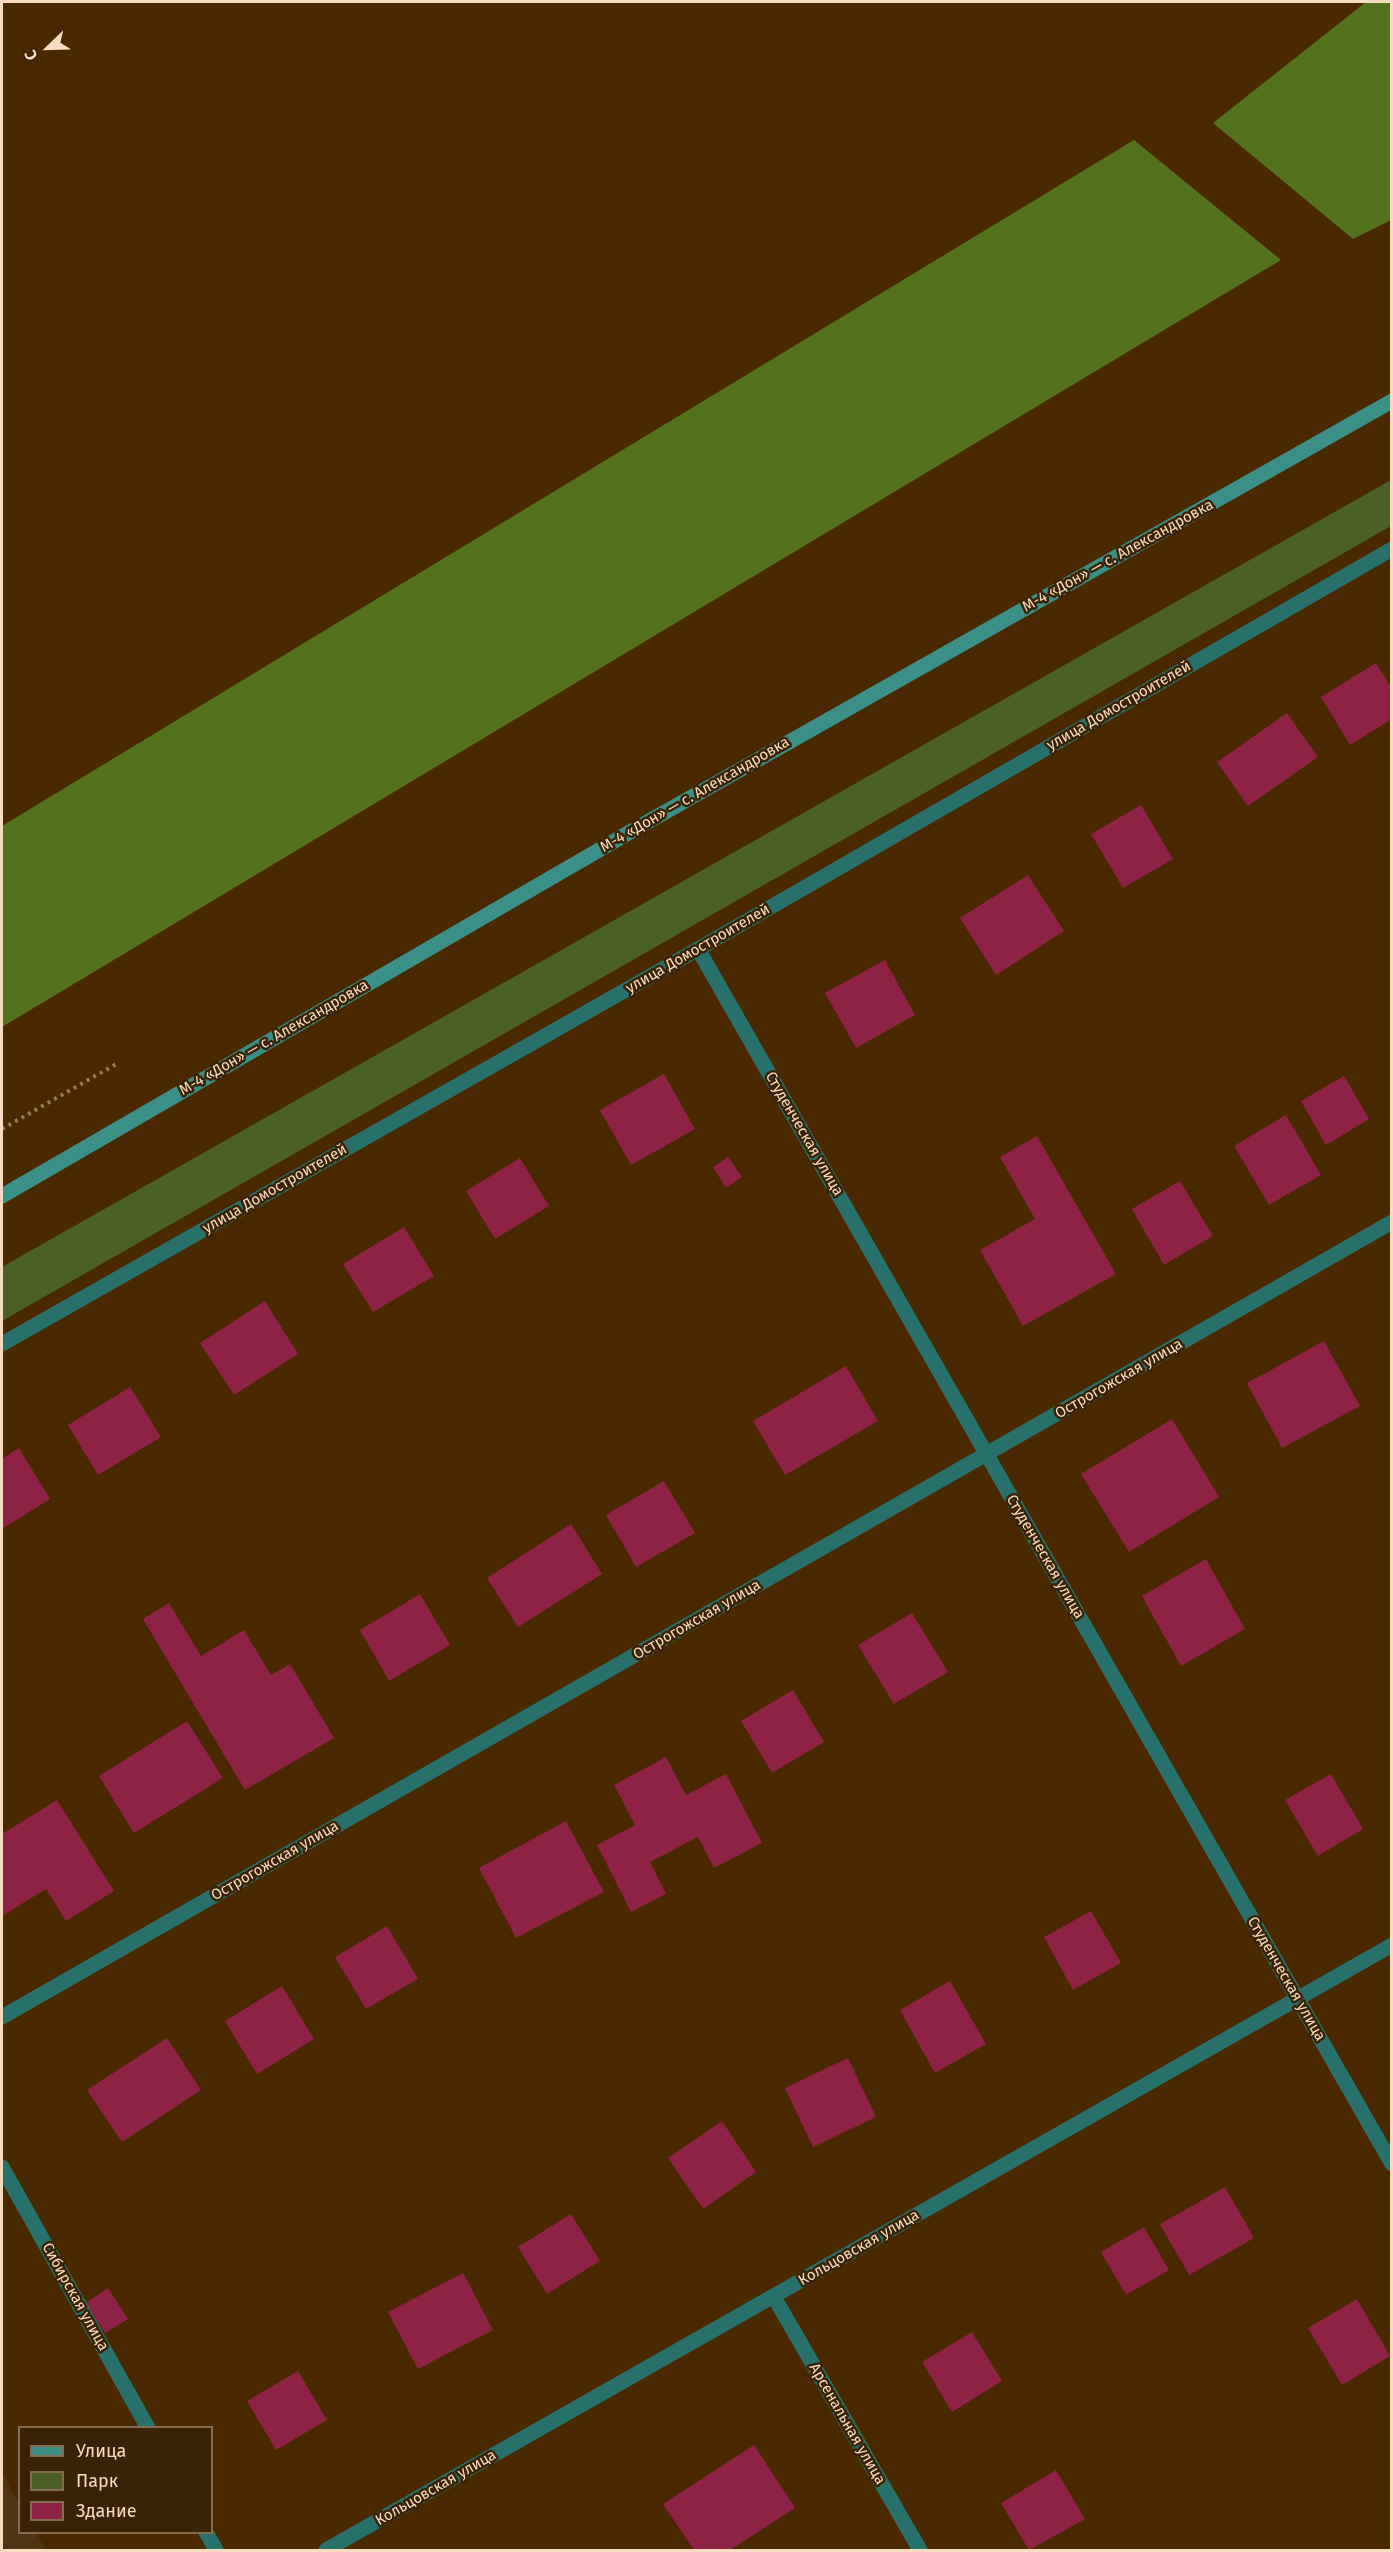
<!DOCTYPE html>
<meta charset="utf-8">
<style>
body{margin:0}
#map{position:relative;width:1393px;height:2552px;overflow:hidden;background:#4a2900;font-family:"Fira Sans",sans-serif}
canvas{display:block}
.frame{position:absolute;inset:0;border:3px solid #f7dcc2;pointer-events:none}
.legend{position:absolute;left:18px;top:2426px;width:195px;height:108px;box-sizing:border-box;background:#392205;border:2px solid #856c51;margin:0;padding:8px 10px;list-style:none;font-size:18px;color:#f7dcc2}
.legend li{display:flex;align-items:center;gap:12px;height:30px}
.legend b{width:30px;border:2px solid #856c51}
.north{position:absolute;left:18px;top:18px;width:60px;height:60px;-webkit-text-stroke:4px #392205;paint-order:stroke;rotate:247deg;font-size:16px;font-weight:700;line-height:24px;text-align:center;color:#f7dcc2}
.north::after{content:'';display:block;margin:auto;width:21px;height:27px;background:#f7dcc2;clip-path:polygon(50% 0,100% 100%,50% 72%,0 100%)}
</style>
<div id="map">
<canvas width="1393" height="2552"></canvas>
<div class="frame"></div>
<ul class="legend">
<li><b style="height:8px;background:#3a8f87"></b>Улица</li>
<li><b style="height:16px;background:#4a6027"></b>Парк</li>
<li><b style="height:16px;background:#8d2244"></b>Здание</li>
</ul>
<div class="north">С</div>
</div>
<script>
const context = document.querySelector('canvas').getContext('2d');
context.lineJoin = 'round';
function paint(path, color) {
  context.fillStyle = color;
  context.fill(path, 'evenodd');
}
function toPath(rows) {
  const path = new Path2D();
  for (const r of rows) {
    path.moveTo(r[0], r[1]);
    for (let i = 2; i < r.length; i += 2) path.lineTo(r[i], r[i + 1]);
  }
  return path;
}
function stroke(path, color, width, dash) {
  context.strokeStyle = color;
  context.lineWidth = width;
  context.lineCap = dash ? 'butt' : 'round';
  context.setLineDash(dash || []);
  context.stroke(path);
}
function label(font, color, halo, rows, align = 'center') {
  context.font = font + ' "Fira Sans",sans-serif';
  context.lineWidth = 5;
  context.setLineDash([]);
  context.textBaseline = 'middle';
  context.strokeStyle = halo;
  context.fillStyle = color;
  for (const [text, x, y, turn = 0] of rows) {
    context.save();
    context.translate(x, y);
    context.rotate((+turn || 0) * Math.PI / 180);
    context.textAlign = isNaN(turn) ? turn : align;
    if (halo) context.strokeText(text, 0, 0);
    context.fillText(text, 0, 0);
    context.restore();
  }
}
paint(toPath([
 [2,2472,19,2504,20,2532,36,2533,46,2550,2,2550]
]), '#4f3313');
paint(toPath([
 [1391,480,1391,526,2,1321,2,1267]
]), '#4a6027');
paint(toPath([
 [1366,2,1391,2,1391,220,1353,239,1213,123],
 [1134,140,1281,260,2,1027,2,826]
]), '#54711d');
paint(toPath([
 [1376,663,1392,689,1392,719,1350,745,1321,697],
 [1287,713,1318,757,1248,806,1217,762],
 [1141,805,1173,859,1123,888,1091,834],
 [1028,875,1064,931,996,975,960,918],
 [885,960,915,1015,856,1048,825,993],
 [664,1074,695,1129,631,1165,600,1110],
 [1344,1076,1369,1119,1326,1145,1301,1101],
 [1286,1115,1321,1175,1269,1205,1234,1146],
 [1037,1136,1116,1274,1023,1326,980,1250,1035,1219,1000,1157],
 [728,1157,742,1177,726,1188,713,1167],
 [520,1158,549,1206,495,1239,466,1191],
 [1180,1181,1213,1236,1164,1265,1132,1209],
 [404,1227,434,1276,373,1312,343,1264],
 [265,1301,298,1354,234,1395,200,1343],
 [1324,1341,1360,1406,1282,1448,1247,1383],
 [846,1366,878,1421,785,1475,753,1421],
 [130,1387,161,1437,98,1475,68,1425],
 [1172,1419,1219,1497,1129,1552,1081,1474],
 [19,1448,50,1499,2,1529,2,1459],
 [664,1481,695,1533,636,1567,606,1515],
 [571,1524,602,1574,518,1627,487,1578],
 [1206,1559,1245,1629,1181,1666,1142,1596],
 [420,1594,450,1645,389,1681,360,1630],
 [169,1603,201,1656,244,1630,271,1675,290,1664,334,1738,245,1790,143,1619],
 [912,1613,948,1672,894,1704,858,1645],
 [793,1690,824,1742,772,1773,741,1721],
 [187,1721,223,1778,134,1833,99,1776],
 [666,1757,686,1795,726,1774,762,1843,714,1868,698,1837,650,1862,666,1894,631,1912,597,1845,635,1825,614,1785],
 [1331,1774,1363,1829,1318,1856,1285,1800],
 [57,1800,114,1891,66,1921,46,1889,2,1916,2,1834],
 [566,1821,604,1892,516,1938,479,1868],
 [1091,1911,1121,1963,1073,1990,1044,1937],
 [387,1926,418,1979,366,2009,335,1957],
 [950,1981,986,2044,935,2073,900,2010],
 [282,1986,314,2039,257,2074,225,2021],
 [167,2038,201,2090,122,2142,87,2090],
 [848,2058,876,2117,813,2147,785,2088],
 [722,2121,756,2172,703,2209,668,2158],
 [1225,2187,1254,2238,1189,2275,1160,2224],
 [571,2214,600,2261,547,2294,518,2247],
 [1144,2227,1169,2270,1126,2295,1101,2252],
 [463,2273,493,2330,418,2369,388,2312],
 [108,2288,128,2319,105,2333,86,2303],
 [1357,2299,1390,2356,1342,2385,1308,2328],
 [972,2332,1002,2381,952,2412,922,2362],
 [298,2371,327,2420,276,2450,247,2401],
 [754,2445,795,2508,730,2550,694,2550,663,2504],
 [1056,2470,1085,2519,1029,2550,1001,2503]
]), '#8d2244');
stroke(toPath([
 [2,1129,118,1063]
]), '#977957', 4, [3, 4.5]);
stroke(toPath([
 [698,949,1392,2164],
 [2,1344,698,949,1392,549],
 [2,2017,1392,1222],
 [2,2167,148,2428],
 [774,2297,920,2550],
 [206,2532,216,2550],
 [326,2550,1392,1945]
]), '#27716a', 15);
stroke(toPath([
 [2,1196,637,828,1392,401]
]), '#3a8f87', 15);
label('15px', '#f7dcc2', '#392205', [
 ["М-4 «Дон» — с. Александровка",1118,556,-29],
 ["улица Домостроителей",1119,706,-30],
 ["М-4 «Дон» — с. Александровка",695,795,-30],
 ["улица Домостроителей",698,949,-30],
 ["М-4 «Дон» — с. Александровка",274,1038,-30],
 ["Студенческая улица",804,1134,60],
 ["улица Домостроителей",275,1189,-30],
 ["Острогожская улица",1119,1379,-30],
 ["Студенческая улица",1045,1557,60],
 ["Острогожская улица",697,1620,-30],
 ["Острогожская улица",275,1861,-30],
 ["Студенческая улица",1286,1979,60],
 ["Кольцовская улица",859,2248,-30],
 ["Сибирская улица",75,2297,61],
 ["Арсенальная улица",847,2424,60],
 ["Кольцовская улица",436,2488,-30]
]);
</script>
